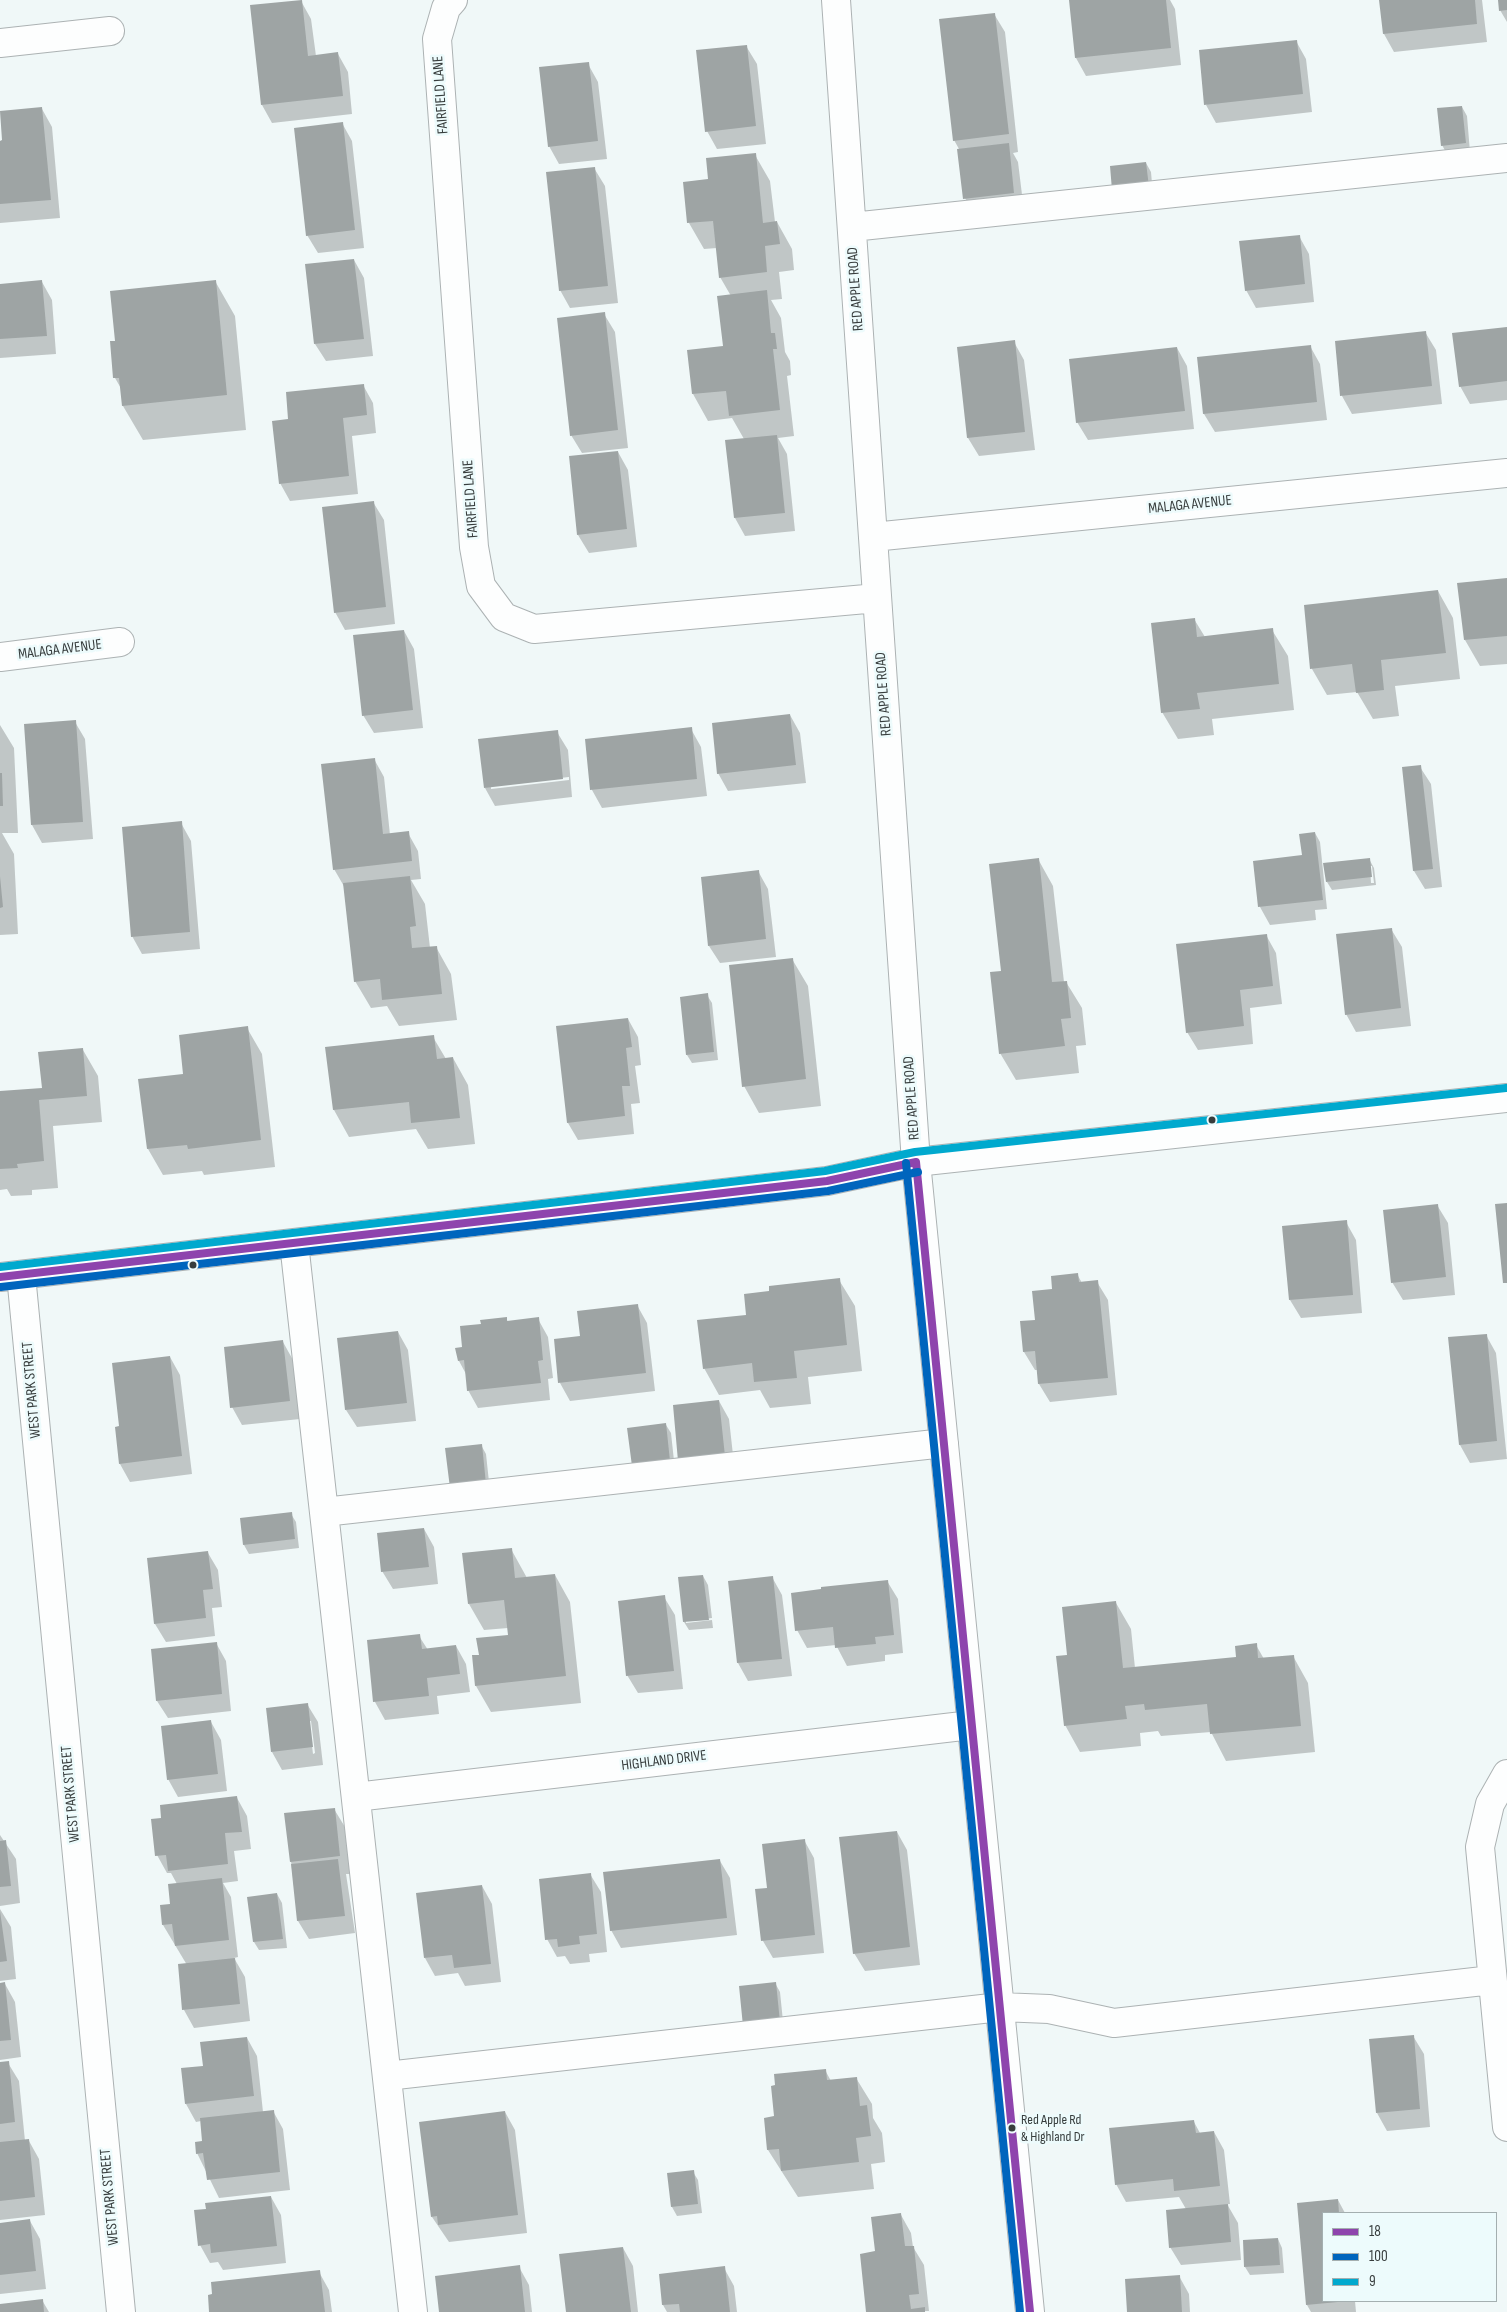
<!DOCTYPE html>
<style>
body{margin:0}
#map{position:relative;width:1507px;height:2312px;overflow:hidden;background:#f0f8f8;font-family:"Sofia Sans Condensed",sans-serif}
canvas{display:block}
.legend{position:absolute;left:1322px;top:2212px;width:175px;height:90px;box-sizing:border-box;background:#edfbfc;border:1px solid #a4afb0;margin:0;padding:6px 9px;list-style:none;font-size:15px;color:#373d3d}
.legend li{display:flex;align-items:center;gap:10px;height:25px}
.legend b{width:25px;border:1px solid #a4afb0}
</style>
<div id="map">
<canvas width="1507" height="2312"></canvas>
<ul class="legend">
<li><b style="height:6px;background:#8e44ad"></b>18</li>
<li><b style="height:6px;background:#0065bd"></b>100</li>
<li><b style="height:6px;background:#00a9ce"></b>9</li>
</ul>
</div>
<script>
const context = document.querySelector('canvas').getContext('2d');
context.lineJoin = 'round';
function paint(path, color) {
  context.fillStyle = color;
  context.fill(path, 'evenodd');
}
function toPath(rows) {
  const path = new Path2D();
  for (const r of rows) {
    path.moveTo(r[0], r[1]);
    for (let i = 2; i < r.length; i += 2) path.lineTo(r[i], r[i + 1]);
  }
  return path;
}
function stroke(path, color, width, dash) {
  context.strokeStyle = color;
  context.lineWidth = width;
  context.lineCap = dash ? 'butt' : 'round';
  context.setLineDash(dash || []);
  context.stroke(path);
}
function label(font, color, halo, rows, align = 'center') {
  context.font = font + ' "Sofia Sans Condensed",sans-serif';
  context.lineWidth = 5;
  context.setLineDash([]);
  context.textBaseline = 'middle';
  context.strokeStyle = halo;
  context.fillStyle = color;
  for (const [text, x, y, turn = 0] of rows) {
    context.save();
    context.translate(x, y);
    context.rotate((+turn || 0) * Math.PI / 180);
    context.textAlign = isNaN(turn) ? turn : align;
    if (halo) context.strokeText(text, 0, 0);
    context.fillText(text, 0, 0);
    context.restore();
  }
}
paint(toPath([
 [1080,0,1170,0,1175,9,1181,65,1086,76,1076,58,1070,1],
 [1380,0,1482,0,1487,42,1394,52,1384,34],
 [1499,0,1507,0,1507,22,1500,10],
 [301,1,311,19,316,56,338,54,348,72,352,114,272,123,262,105],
 [994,14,1005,32,1018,152,1013,153,1018,162,1024,211,975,216,965,198,959,149,954,140],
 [1296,41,1306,59,1312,112,1216,123,1206,105],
 [746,46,757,64,766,144,717,149,707,131],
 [588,64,598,82,607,159,559,164,549,146],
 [1462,107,1467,116,1470,152,1447,154,1442,145],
 [42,109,52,127,60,218,0,223,0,142],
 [342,123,352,141,364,248,318,253,307,235],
 [755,155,770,181,775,222,777,222,792,249,794,270,779,272,782,299,771,300,781,318,785,352,790,361,791,375,787,376,794,436,778,438,787,454,795,531,745,536,735,518,744,439,732,418,708,421,693,394,689,351,724,347,731,296,720,277,717,248,704,249,689,223,710,180],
 [1146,163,1151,172,1153,195,1113,190],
 [594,168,605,186,618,303,570,308,560,290],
 [1299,236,1309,254,1314,302,1256,308,1246,290],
 [354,260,364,278,373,356,326,361,315,344],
 [215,281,235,316,246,430,143,440,123,406,122,390,115,378,117,342],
 [42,282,52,300,56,354,0,358,0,285],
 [604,314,615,332,628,448,582,453,571,435],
 [1507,328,1507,400,1470,404,1460,386],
 [1425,332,1436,350,1442,404,1352,414,1342,396,1336,342],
 [1014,342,1024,360,1035,450,979,456,968,438,958,348],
 [1310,346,1320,364,1327,420,1215,432,1204,414,1198,359],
 [1177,348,1187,366,1194,429,1088,440,1077,422],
 [363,385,373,403,376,433,352,436,358,494,290,501,280,483,290,421],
 [618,452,628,470,637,547,589,553,578,535],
 [373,502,384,520,395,624,345,630,335,612],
 [1507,579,1507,664,1480,666,1465,640],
 [1438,591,1453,618,1460,679,1395,686,1399,716,1373,719,1357,692,1327,695,1312,669,1305,606],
 [1194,619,1205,637,1272,630,1288,656,1294,710,1212,719,1214,735,1178,739,1162,712],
 [404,631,414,649,423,728,374,733,363,715],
 [790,715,800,733,806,783,728,791,718,773],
 [75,722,85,739,93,839,42,843,32,825],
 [0,725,14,748,18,833,2,833,14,854,18,934,0,935],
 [691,729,701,747,707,796,602,808,592,790,586,740],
 [557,732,568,750,572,797,495,806,485,788],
 [569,777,569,780,491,789,491,786],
 [374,759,384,777,390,835,408,833,418,851,421,879,411,880,425,904,430,948,436,947,451,974,457,1020,399,1026,387,1006,371,1008,355,981,345,888,334,869],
 [1420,767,1431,784,1442,887,1425,889,1414,871,1403,768],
 [181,823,191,841,200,949,142,954,132,936],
 [1315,833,1320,842,1327,909,1315,910,1316,920,1270,925,1260,907,1254,862,1303,856],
 [1038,859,1053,886,1064,982,1066,982,1082,1008,1086,1045,1076,1046,1079,1073,1016,1080,1000,1053,1002,972],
 [1369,859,1374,868,1376,885,1332,890,1327,882],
 [1370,866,1372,866,1374,883,1371,883],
 [758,871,768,889,776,957,720,963,709,946],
 [1391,929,1402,947,1411,1026,1356,1032,1346,1014],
 [1266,935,1276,953,1282,1004,1250,1008,1253,1044,1198,1050,1187,1032],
 [792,959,808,986,821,1106,759,1113,744,1086],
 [707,995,712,1003,718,1060,692,1063,687,1055],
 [628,1019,638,1037,641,1065,635,1066,640,1103,631,1104,634,1134,578,1140,568,1123],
 [247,1028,262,1054,275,1167,204,1175,202,1171,163,1175,148,1149,184,1075],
 [433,1037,446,1059,453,1058,468,1085,475,1144,428,1149,416,1129,349,1137,334,1110,327,1048],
 [83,1050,98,1076,102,1122,53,1126,58,1188,32,1190,32,1195,11,1196,7,1189,0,1190,0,1093,43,1089],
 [1437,1205,1448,1223,1455,1295,1403,1300,1392,1282],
 [1346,1222,1356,1240,1362,1313,1301,1318,1290,1300],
 [1077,1274,1082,1283,1097,1282,1108,1300,1117,1395,1050,1402,1039,1384,1038,1370,1035,1370,1024,1352,1021,1322,1036,1321,1054,1290],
 [839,1280,855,1306,862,1371,808,1377,811,1404,770,1408,760,1390,719,1395,704,1368,747,1316],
 [637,1305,647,1323,655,1391,570,1401,560,1383,581,1337],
 [506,1318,508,1322,538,1319,548,1337,553,1378,548,1379,550,1400,478,1408,468,1390,466,1374,459,1361,463,1348,482,1325],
 [398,1332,408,1350,416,1421,357,1427,346,1410],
 [1486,1335,1496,1353,1507,1459,1470,1463,1460,1445,1449,1338],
 [283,1342,293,1360,300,1419,242,1425,232,1407],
 [170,1357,180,1375,192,1474,130,1482,120,1464,120,1428],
 [719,1401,729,1419,735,1473,690,1479],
 [666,1425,671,1433,675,1470,638,1474],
 [481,1445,486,1454,489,1482,456,1496],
 [291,1514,296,1522,299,1548,249,1554,244,1545,241,1519],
 [424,1529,434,1547,438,1584,393,1589,382,1571],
 [511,1549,527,1578,555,1575,570,1602,581,1703,491,1712,476,1686,480,1656,509,1636,508,1628,484,1630,469,1604],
 [208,1553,218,1570,222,1607,212,1608,215,1636,166,1642,155,1624,148,1559],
 [703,1576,708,1585,712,1618,686,1621,686,1623,712,1620,713,1628,689,1630,684,1622],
 [772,1577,782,1595,792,1676,748,1681,738,1663],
 [887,1581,898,1599,903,1653,885,1655,885,1661,847,1666,836,1645,807,1648,797,1630],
 [664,1597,675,1615,683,1689,638,1693,627,1675],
 [1116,1603,1131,1629,1135,1668,1237,1658,1256,1645,1264,1659,1293,1656,1308,1683,1315,1752,1226,1761,1211,1732,1161,1736,1158,1731,1140,1733,1141,1746,1080,1752,1065,1725,1069,1656],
 [419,1636,428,1650,456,1646,466,1664,470,1692,437,1696,439,1714,385,1720,375,1702,368,1641],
 [216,1643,226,1661,231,1711,168,1718,157,1701],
 [307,1704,318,1722,323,1765,282,1770,272,1752],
 [309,1721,311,1721,315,1753,313,1754],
 [211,1722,221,1740,227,1791,178,1797,168,1779],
 [237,1798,247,1816,251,1849,234,1851,238,1881,223,1883,231,1897,238,1957,234,1958,245,1977,250,2021,194,2028,184,2010,187,1965,163,1925,177,1884,171,1873,167,1873,157,1855,163,1819],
 [334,1809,345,1827,350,1874,346,1874,355,1933,309,1939,298,1921,291,1861],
 [897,1832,907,1850,920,1965,865,1971,854,1953],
 [0,1835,16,1859,20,1903,0,1906],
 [804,1840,814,1858,824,1953,773,1958,763,1941,768,1889],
 [720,1861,730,1878,737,1935,621,1948,611,1930],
 [590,1874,601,1892,607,1952,589,1954,590,1962,570,1964,565,1956,557,1957,547,1939],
 [482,1886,492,1904,501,1982,465,1986,458,1973,435,1976,425,1958],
 [277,1894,282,1903,287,1948,259,1950,254,1942],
 [0,1909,11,1927,16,1979,0,1981],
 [775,1983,780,1992,784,2031,749,2034],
 [0,1984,5,1984,15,2002,21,2057,0,2060],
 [1413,2036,1424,2054,1430,2127,1387,2131,1377,2113],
 [247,2038,257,2056,263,2112,273,2111,283,2129,290,2190,219,2198,197,2153,204,2142,201,2121,196,2122,186,2104,204,2067],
 [8,2063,19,2081,25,2141,29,2141,39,2159,45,2215,0,2220,0,2064],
 [825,2070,831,2081,856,2078,872,2104,873,2118,882,2133,885,2162,871,2164,874,2189,798,2197,768,2150,776,2118],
 [505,2112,515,2130,527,2233,449,2242,432,2217],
 [1194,2122,1200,2133,1214,2132,1224,2150,1230,2204,1227,2204,1238,2223,1241,2260,1181,2265,1170,2247,1186,2209,1179,2197,1126,2202,1116,2184],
 [693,2172,698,2180,702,2213,677,2216,672,2207,668,2175],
 [271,2197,281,2215,286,2263,223,2270,218,2262,210,2263,200,2245],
 [1338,2200,1345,2213,1323,2213,1323,2301,1355,2301,1356,2312,1311,2312,1307,2305,1298,2204],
 [901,2215,911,2233,913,2247,924,2265,929,2311,868,2312,876,2253],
 [30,2221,40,2239,46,2289,0,2294,0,2224],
 [1278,2239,1282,2248,1284,2273,1250,2275,1245,2267],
 [623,2248,633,2266,638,2312,567,2312],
 [519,2267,529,2285,532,2312,441,2312],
 [724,2268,734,2286,737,2312,667,2312,663,2305,660,2275],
 [319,2272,329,2290,332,2312,211,2312],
 [1179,2276,1189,2294,1190,2312,1129,2312],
 [42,2300,49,2312,0,2312,0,2305]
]), '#0003');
paint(toPath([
 [302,0,308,56,338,52,343,96,261,105,250,5],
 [1069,0,1166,0,1171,48,1075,58],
 [1379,0,1475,0,1477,24,1383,34],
 [1498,0,1507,0,1507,10,1499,11],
 [995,13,1009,134,953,141,939,19],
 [1297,40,1303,94,1204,105,1199,50],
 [747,45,756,126,705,132,696,50],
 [589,62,598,141,548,147,539,67],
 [1462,106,1466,143,1441,146,1437,108],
 [42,107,51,200,0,204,0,141,2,140,0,111],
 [343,122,355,230,306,236,294,128],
 [1009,143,1014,193,963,199,957,149],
 [756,153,763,223,777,221,780,244,765,246,767,272,719,278,713,221,687,223,683,182,708,179,706,158],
 [1146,162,1149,187,1112,190,1110,166],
 [595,167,608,286,559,291,546,172],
 [1300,235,1305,284,1245,291,1239,241],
 [354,259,364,339,314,344,305,264],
 [42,280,47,336,0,339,0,284],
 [216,280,227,395,122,406,119,378,113,378,110,341,115,341,110,291],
 [767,290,771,333,775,333,777,349,773,349,780,410,729,416,726,391,692,394,687,350,723,346,717,296],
 [605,312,618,430,570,436,557,318],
 [1507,327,1507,381,1459,387,1452,333],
 [1426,331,1432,386,1340,396,1335,341],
 [1015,340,1025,432,967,438,957,347],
 [1311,345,1317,402,1203,414,1197,357],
 [1177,347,1185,411,1076,423,1069,359],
 [364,384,367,415,343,418,349,476,279,484,272,421,288,419,286,392],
 [777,435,785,513,734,518,725,440],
 [618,451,627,529,577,535,569,456],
 [374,501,386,607,334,613,322,507],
 [1507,578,1507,636,1464,640,1457,583],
 [1438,590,1446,653,1381,660,1384,690,1356,693,1352,664,1310,669,1304,605],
 [1195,618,1197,637,1273,628,1279,684,1197,693,1200,709,1161,713,1151,623],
 [404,630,413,710,362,716,353,635],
 [790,714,796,765,717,774,712,723],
 [76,720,83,822,31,825,24,724],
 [692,727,697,779,590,790,585,739],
 [558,730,563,779,484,788,478,739],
 [375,758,383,834,409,831,412,861,333,870,321,764],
 [1421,765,1433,869,1413,871,1402,767],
 [0,773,2,773,3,806,0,806],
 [182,821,190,932,131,937,122,827],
 [1315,832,1323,900,1258,907,1253,861,1302,855,1299,834],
 [1039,858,1052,982,1067,981,1071,1018,1061,1019,1065,1046,999,1054,990,972,1001,971,989,864],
 [1370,858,1372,877,1326,882,1323,863],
 [759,870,766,939,708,946,701,877],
 [0,876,3,907,0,908],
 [410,876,416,926,410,927,412,948,437,946,442,994,382,1000,380,979,354,982,343,883],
 [1392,928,1401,1008,1345,1015,1336,934],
 [1267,934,1273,986,1240,990,1244,1026,1186,1033,1176,944],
 [793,958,806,1079,742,1087,729,965],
 [708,993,714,1052,686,1055,680,997],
 [628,1018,632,1047,626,1048,630,1086,622,1086,625,1116,567,1123,556,1026],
 [248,1026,261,1140,188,1149,187,1145,147,1149,138,1079,183,1074,179,1035],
 [434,1035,437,1059,453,1057,460,1118,411,1123,409,1102,333,1110,325,1047],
 [83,1048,87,1096,39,1100,44,1161,17,1164,18,1168,0,1169,0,1091,42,1088,38,1052],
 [1507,1203,1507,1283,1503,1283,1495,1204],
 [1438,1204,1446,1277,1391,1283,1383,1210],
 [1347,1220,1353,1295,1289,1300,1282,1226],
 [1078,1273,1079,1282,1098,1280,1108,1378,1038,1384,1035,1351,1023,1352,1020,1321,1035,1320,1032,1291,1052,1289,1051,1276],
 [840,1278,847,1345,794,1351,797,1378,754,1382,752,1363,703,1369,697,1320,746,1315,744,1294,769,1291,769,1286],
 [638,1304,646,1373,558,1383,554,1339,580,1336,577,1311],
 [507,1317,507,1321,539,1317,543,1360,538,1361,541,1383,467,1391,464,1360,458,1361,455,1348,462,1347,460,1326,481,1324,480,1320],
 [398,1331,407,1403,345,1410,337,1338],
 [1487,1334,1497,1441,1459,1445,1448,1337],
 [283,1340,290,1401,230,1408,224,1347],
 [170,1356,182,1456,119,1464,115,1427,119,1426,112,1363],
 [719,1400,725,1456,678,1461,673,1405],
 [666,1423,670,1461,632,1466,627,1428],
 [482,1444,486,1484,450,1488,445,1448],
 [292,1512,295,1539,243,1545,240,1518],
 [424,1528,429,1567,381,1572,377,1533],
 [512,1548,515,1578,555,1574,566,1676,475,1686,472,1655,479,1655,476,1638,508,1635,504,1600,468,1604,462,1553],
 [208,1551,213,1589,203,1590,206,1618,154,1624,147,1558],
 [703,1575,709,1620,683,1622,678,1577],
 [773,1576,782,1659,737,1663,728,1581],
 [888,1580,894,1635,875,1637,876,1644,835,1648,833,1627,795,1631,791,1593,821,1589,821,1587],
 [665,1595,674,1671,626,1676,618,1601],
 [1116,1601,1123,1668,1236,1657,1235,1646,1257,1643,1258,1658,1294,1655,1301,1726,1210,1734,1207,1704,1145,1710,1144,1704,1125,1706,1127,1719,1064,1726,1056,1656,1067,1655,1062,1607],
 [420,1634,422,1649,456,1645,460,1674,427,1678,429,1696,373,1702,367,1640],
 [217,1642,222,1694,156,1701,151,1649],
 [308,1703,313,1747,271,1752,266,1708],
 [211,1720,218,1774,167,1780,161,1726],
 [237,1796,242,1832,225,1833,228,1864,168,1871,166,1855,155,1856,151,1819,161,1818,160,1805],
 [335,1808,340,1856,290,1862,284,1813],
 [897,1831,910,1947,853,1954,839,1837],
 [805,1839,815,1935,761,1941,755,1889,767,1888,762,1844],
 [6,1840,11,1886,0,1887,0,1841],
 [338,1859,345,1916,297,1921,291,1864],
 [720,1859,727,1918,610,1931,603,1872],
 [591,1873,597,1934,579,1936,580,1944,558,1947,557,1939,545,1940,539,1879],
 [222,1878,229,1940,175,1946,172,1924,162,1925,160,1905,170,1904,168,1884],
 [482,1885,491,1964,454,1968,452,1955,424,1958,416,1893],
 [277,1893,283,1939,253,1942,247,1897],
 [0,1911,7,1961,0,1962],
 [235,1958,240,2004,182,2010,178,1964],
 [5,1982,11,2040,0,2041,0,1983],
 [776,1982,780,2022,743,2026,739,1986],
 [1414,2035,1420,2109,1376,2113,1369,2039],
 [247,2037,254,2096,185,2104,181,2068,203,2066,200,2042],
 [9,2061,15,2122,0,2124,0,2062],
 [826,2069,827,2080,857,2077,860,2106,867,2105,871,2136,856,2138,859,2162,781,2171,779,2149,767,2150,764,2118,774,2116,771,2086,775,2085,774,2074],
 [274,2110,280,2172,207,2180,203,2153,196,2154,195,2142,202,2141,200,2118],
 [505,2111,518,2215,438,2225,437,2216,431,2217,419,2122],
 [1194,2120,1196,2133,1214,2131,1220,2186,1174,2191,1173,2179,1115,2185,1109,2128],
 [29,2139,35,2197,0,2201,0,2142],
 [694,2170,698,2204,671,2207,667,2173],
 [271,2196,277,2246,211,2253,210,2244,198,2246,194,2210,206,2209,205,2203],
 [1338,2199,1339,2213,1323,2213,1323,2301,1338,2302,1306,2305,1297,2203],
 [1228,2204,1231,2242,1169,2248,1166,2210],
 [901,2213,905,2246,914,2246,919,2294,909,2295,911,2309,925,2307,925,2312,866,2312,860,2254,875,2251,871,2217],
 [30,2219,36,2271,0,2275,0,2223],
 [1278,2238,1280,2265,1244,2267,1243,2240],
 [623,2247,631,2312,566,2312,559,2254],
 [520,2265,525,2312,439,2312,435,2276],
 [725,2266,730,2312,680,2312,679,2304,662,2305,659,2274],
 [320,2270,325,2312,209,2312,208,2295,212,2294,211,2282],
 [1180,2275,1182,2312,1127,2312,1125,2279],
 [43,2299,44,2312,0,2312,0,2304]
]), '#9ea4a4');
const minor = toPath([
 [453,0,446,8,437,39,474,547,481,586,504,617,534,629,877,598],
 [836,0,916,1162,1030,2312],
 [0,43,110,31],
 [852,227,1507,158],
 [873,537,1507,473],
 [0,657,120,642],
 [294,1243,413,2312],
 [21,1275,121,2312],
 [0,1277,827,1181,916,1162,1507,1098],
 [324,1512,944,1443],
 [1507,1774,1490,1804,1480,1847,1507,2127],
 [356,1797,971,1725],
 [387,2076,1000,2007,1049,2009,1114,2023,1492,1980]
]);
stroke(minor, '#acb2b3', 30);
stroke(minor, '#fdfefe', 28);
stroke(toPath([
 [916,1162,1030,2312],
 [0,1277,827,1181,916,1162]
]), '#8e44ad', 8);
stroke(toPath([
 [906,1163,1020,2312],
 [1,1287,828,1191,918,1172]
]), '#0065bd', 8);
stroke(toPath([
 [0,1267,825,1171,915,1152,1506,1088]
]), '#00a9ce', 8);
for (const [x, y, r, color] of [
 [1212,1120,4.5,"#373d3d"],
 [193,1265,4.5,"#373d3d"],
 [1012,2128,4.5,"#373d3d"]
]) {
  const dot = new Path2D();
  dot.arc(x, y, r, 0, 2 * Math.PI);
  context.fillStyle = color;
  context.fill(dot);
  stroke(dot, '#edfbfc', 2);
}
label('14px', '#373d3d', '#edfbfc', [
 ["Red Apple Rd",1021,2120],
 ["& Highland Dr",1021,2137]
], 'left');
label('15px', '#373d3d', '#edfbfc', [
 ["FAIRFIELD LANE",441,95,-94],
 ["RED APPLE ROAD",856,289,-94],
 ["FAIRFIELD LANE",471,499,-94],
 ["MALAGA AVENUE",1190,505,-6],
 ["MALAGA AVENUE",60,650,-7],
 ["RED APPLE ROAD",884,694,-94],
 ["RED APPLE ROAD",912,1098,-94],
 ["WEST PARK STREET",32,1390,-95],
 ["HIGHLAND DRIVE",664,1761,-7],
 ["WEST PARK STREET",71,1794,-95],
 ["WEST PARK STREET",110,2197,-95]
]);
</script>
